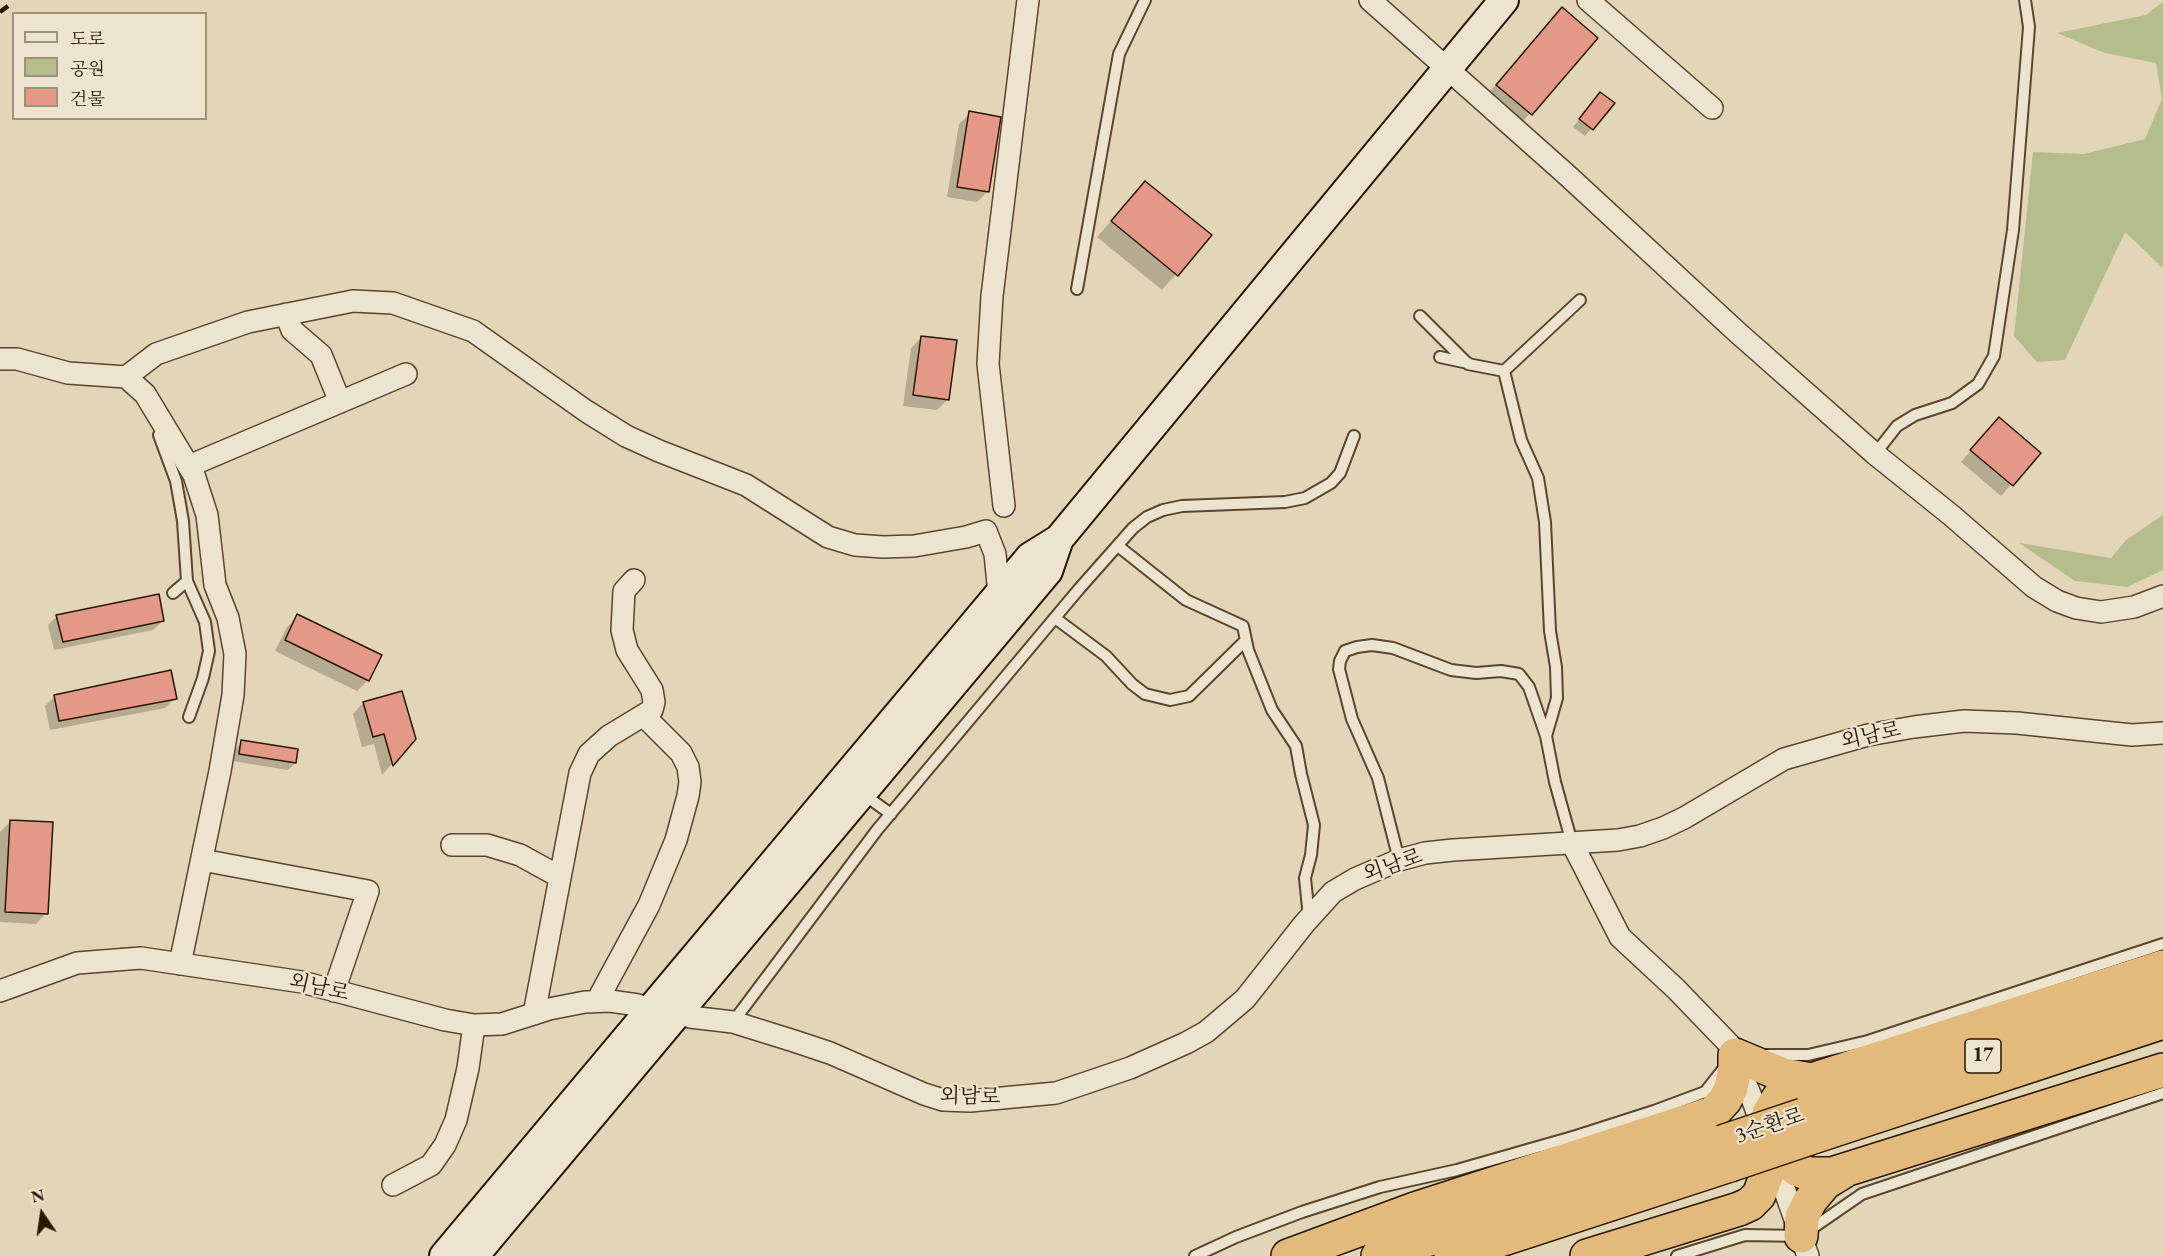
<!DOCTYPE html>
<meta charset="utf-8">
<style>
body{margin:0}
#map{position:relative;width:2163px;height:1256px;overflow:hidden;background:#e3d5b7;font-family:"EB Garamond","Noto Serif KR",serif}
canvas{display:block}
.legend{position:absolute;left:12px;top:12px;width:195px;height:108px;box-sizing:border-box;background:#ede4d0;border:2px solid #9f927d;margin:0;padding:8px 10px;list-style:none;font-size:18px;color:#291700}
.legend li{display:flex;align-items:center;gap:12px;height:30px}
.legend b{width:30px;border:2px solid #9f927d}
.north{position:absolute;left:12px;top:1184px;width:60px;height:60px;-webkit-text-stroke:4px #ede4d0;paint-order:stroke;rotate:347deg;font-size:16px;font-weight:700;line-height:24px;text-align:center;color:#291700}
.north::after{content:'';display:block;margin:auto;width:21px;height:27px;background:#291700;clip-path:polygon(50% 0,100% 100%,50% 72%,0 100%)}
</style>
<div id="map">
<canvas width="2163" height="1256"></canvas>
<ul class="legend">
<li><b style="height:8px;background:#ede4d0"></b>도로</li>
<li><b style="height:16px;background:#b5bd8d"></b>공원</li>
<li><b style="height:16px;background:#e49888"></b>건물</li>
</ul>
<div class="north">N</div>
</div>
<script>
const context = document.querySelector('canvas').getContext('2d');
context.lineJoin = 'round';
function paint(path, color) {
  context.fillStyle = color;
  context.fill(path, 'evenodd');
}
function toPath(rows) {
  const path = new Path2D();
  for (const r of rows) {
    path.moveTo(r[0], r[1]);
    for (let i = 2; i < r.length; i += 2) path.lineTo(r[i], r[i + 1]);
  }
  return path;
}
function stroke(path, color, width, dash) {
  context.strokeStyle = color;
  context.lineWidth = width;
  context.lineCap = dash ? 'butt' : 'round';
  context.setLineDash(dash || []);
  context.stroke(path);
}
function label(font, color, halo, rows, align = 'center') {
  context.font = font + ' "EB Garamond","Noto Serif KR",serif';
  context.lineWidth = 4.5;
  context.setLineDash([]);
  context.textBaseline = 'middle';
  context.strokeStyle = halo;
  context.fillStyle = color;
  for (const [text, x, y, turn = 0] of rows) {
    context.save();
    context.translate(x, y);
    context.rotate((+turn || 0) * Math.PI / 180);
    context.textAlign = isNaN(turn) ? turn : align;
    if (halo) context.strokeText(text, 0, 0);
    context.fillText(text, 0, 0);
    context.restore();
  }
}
paint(toPath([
 [2163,2,2163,268,2125,232,2065,360,2037,362,2014,336,2033,152,2084,154,2145,139,2162,99,2156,63,2105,53,2057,33,2146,15],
 [2163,515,2163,570,2127,587,2075,581,2019,543,2111,558,2126,540]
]), '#b5bd8d');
paint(toPath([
 [1562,10,1596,38,1516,129,1482,100],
 [1594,101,1612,103,1585,136,1573,127],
 [970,113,988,191,977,202,947,197,959,124],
 [1145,183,1210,236,1162,290,1097,237],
 [922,337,948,399,937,410,903,406,911,348],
 [1988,430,2039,453,2001,496,1961,462],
 [57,616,163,621,153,630,54,650,48,625],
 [298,616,368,680,357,691,275,651,287,627],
 [55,696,175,698,165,708,50,730,45,706],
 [363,703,414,739,382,775,374,744,362,747,353,714],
 [242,742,295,763,288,770,233,761,235,749],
 [11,821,46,913,36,924,0,922,0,832]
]), '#0003');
const building = toPath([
 [1562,7,1598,38,1532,115,1496,85,1562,7],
 [1600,92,1615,103,1593,130,1579,119,1600,92],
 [969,111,1001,117,989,192,957,187,969,111],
 [1145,181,1212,235,1178,276,1111,221,1145,181],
 [921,336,957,340,949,400,913,395,921,336],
 [1999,417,2041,453,2013,486,1970,450,1999,417],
 [159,594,164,621,63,642,56,615,159,594],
 [297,614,382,655,369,681,285,640,297,614],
 [171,670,177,699,59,721,54,695,171,670],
 [402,691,416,739,393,766,384,734,373,737,363,702,402,691],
 [241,740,298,749,296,763,239,754,241,740],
 [10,820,53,822,48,914,5,912,10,820]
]);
paint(building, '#e49888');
stroke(building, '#291700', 1.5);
const lane = toPath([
 [1077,289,1119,54,1145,0],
 [1420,316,1468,364,1504,371],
 [1440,357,1468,363],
 [159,435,176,481,183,521,187,581,205,622,209,651,203,678,189,717],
 [1875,454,1897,426,1915,415,1952,403,1978,384,1994,356,2013,230,2029,27,2025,0],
 [1118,546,1186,600,1243,626,1248,650,1272,710,1296,746,1301,774,1314,825,1311,855,1305,878,1309,918],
 [173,593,187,581],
 [1055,618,1106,656,1132,684,1145,694,1170,700,1189,696,1246,640],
 [863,794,891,814],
 [1572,843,1555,782,1546,736,1557,698,1556,667,1550,631,1545,522,1538,478,1521,440,1504,371,1580,300],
 [1399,860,1378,778,1352,719,1339,669,1340,661,1345,651,1357,647,1372,645,1393,648,1451,670,1476,673,1501,671,1519,674,1529,687,1546,736],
 [733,1022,877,830,1079,589,1133,528,1147,517,1163,510,1182,506,1285,502,1305,498,1331,483,1340,473,1354,436],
 [1763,1055,1808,1055,1868,1041,2163,944],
 [1195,1256,1236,1237,1302,1212,1380,1187,1457,1170,1576,1136,1654,1111,1705,1092,1724,1068],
 [1677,1256,1745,1235,1801,1236,1862,1194,2163,1093]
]);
const street = toPath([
 [1370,0,1567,175,1737,332,1875,454,1951,515,2034,587,2057,601,2076,608,2101,612,2134,607,2163,596],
 [1588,0,1712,108],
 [286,314,292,330,321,355,340,402],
 [0,359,17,359,68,373,126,377,156,354,248,322,353,301,393,303,473,331,586,411,626,436,659,451,746,485,828,537,855,545,883,547,914,546,966,537,986,531,995,554,999,594],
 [126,377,145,394,194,475,207,515,215,585,228,618,235,654,233,695,220,771,180,964],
 [189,466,406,374],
 [1004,506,988,364,992,296,1028,0],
 [1572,843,1620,937,1676,989,1729,1044,1753,1101,1808,1256],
 [452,845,487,845,520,855,560,877],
 [202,860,368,891,334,991],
 [0,991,77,963,141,958,302,982,445,1020,474,1025,502,1024,549,1009,585,1002,610,1001,638,1005],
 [597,1001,649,905,676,840,688,796,690,782,688,767,681,753,644,716],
 [534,1014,580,773,589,754,609,736,652,710,654,702,652,690,627,650,622,630,624,591,634,580],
 [690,1017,733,1022,794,1041,830,1053,924,1094,943,1100,970,1101,1056,1093,1130,1068,1186,1043,1206,1032,1245,999,1304,924,1333,892,1355,879,1399,860,1425,853,1453,850,1618,840,1640,836,1663,828,1684,818,1784,759,1868,735,1914,727,1964,721,2017,723,2132,735,2163,733],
 [393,1185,431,1165,445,1145,456,1120,468,1068,474,1025]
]);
const secondary = toPath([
 [444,1256,1030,557,1059,539,1504,0],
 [474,1256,1048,571,1059,539]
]);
const highway = toPath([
 [1735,1055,1783,1075,1812,1080],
 [1803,1115,2163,997],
 [1762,1134,1796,1169,1809,1174,1832,1174,2163,1070],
 [1810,1138,2163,1022],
 [1801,1236,1802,1217,1810,1201,1825,1183,1843,1172],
 [1288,1256,1415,1209,1713,1113,1725,1100,1731,1088,1735,1068,1735,1055],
 [1378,1256,1722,1142],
 [1451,1256,1730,1165],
 [1587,1256,1739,1209,1750,1204,1759,1195,1767,1174,1768,1159,1766,1130,1769,1113,1779,1097,1793,1088,1812,1080,2163,967]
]);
stroke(lane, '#58462e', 14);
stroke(street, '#58462e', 24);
stroke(secondary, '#291700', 32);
stroke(highway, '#291700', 36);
stroke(lane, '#ede4d0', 10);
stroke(street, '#ede4d0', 21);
stroke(secondary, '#ede4d0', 28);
stroke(highway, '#e2ba7c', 33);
stroke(toPath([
 [0,12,16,0]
]), '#291700', 4.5, [10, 10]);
const highwayBridge = toPath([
 [1722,1142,1803,1115],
 [1730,1165,1810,1138]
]);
stroke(highwayBridge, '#291700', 36, []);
stroke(highwayBridge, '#e2ba7c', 33);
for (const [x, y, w] of [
 [1983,1056,36]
]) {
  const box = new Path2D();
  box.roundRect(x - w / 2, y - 17, w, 34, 4.5);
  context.fillStyle = '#ede4d0';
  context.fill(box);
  stroke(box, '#291700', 1.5);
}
label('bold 20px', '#291700', null, [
 ["17",1983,1056]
]);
label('21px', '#291700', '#ede4d0', [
 ["외남로",1871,736,-12],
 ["외남로",1393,866,-19],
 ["외남로",319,988,13],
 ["외남로",970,1097,1],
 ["3순환로",1770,1126,-18]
]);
</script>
